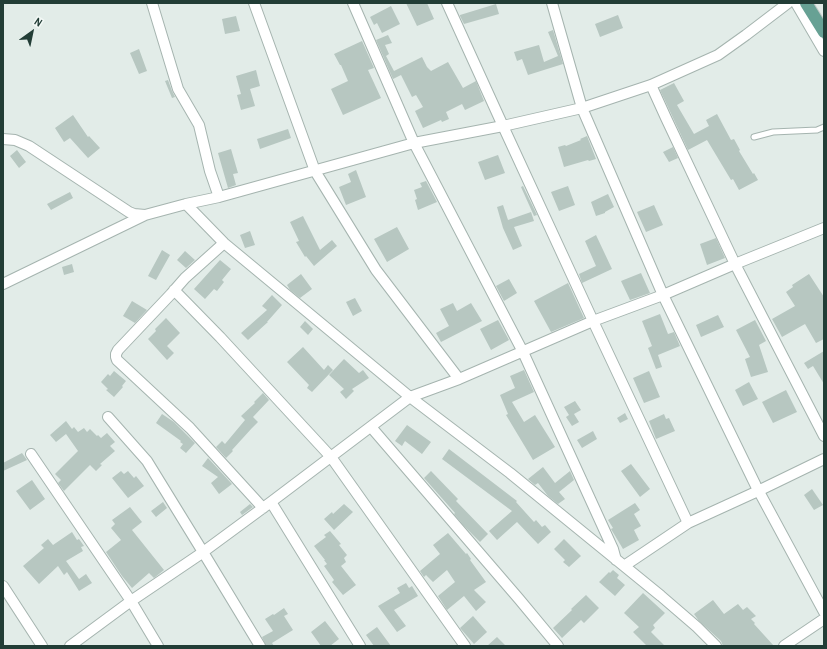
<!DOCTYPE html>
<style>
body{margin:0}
#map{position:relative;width:827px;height:649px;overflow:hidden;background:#e2ece8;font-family:"Archivo Narrow",sans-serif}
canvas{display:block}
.frame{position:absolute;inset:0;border:4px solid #223d36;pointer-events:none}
.north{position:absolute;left:12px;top:12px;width:40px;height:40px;-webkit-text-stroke:3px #f2f8f5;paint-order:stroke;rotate:33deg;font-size:11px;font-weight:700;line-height:16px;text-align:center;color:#223d36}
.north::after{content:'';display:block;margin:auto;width:14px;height:18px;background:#223d36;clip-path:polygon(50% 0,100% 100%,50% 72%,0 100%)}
</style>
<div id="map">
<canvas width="827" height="649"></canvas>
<div class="frame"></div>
<div class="north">N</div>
</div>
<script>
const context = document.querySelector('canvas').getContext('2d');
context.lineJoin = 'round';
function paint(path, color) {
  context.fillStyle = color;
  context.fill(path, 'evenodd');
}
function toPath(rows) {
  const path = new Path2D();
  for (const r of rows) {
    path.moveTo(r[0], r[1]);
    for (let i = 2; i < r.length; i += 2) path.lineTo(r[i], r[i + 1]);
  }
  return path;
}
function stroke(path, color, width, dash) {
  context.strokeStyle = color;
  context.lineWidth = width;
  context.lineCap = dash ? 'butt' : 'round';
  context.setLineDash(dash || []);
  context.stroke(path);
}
paint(toPath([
 [406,3,427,3,434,19,417,26],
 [496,4,499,14,464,24,460,16,460,15],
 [391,6,400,24,382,33,377,23,374,25,370,17],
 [618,15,623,28,600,37,595,24],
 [236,16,240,31,225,34,222,19],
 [553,30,563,64,528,75,522,59,517,61,514,52,539,45,544,62,558,56,548,32],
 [388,35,392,43,385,45,389,54,386,56,394,71,422,57,427,67,431,71,448,62,463,88,476,81,484,101,465,110,462,104,446,112,449,119,442,122,441,120,423,128,415,111,423,107,416,95,412,97,401,75,393,79,376,40],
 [362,41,374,68,368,70,381,98,343,115,331,89,348,81,341,65,340,65,334,54],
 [139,49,147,71,139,74,130,53],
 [256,70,260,86,250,89,255,106,241,110,237,95,241,94,236,76],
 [168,80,172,91,175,97,172,98,165,81],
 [674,83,684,101,677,105,694,134,709,126,706,120,717,114,731,140,734,139,740,150,739,151,753,174,754,173,758,180,739,190,733,179,731,180,707,140,688,150,660,90],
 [73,115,88,137,89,136,100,148,88,158,70,138,64,142,55,128],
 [288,129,291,138,260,149,257,139],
 [587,136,596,159,589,161,588,160,564,167,558,147,565,145,566,146,581,140,580,139],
 [673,147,678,158,669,162,663,152],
 [231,149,238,173,233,174,236,185,228,188,218,153],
 [17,150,26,162,19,168,10,156],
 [498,155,505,173,485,180,478,162],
 [356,170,366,197,346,205,339,187,351,182,348,174],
 [426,181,437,202,418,210,415,200,417,199,414,190,422,187,420,183],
 [523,186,537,215,534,216,521,187],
 [568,186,575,205,559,211,551,192],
 [70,192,73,198,51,210,47,204],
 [608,194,614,207,605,212,605,213,596,216,591,202],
 [503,205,508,220,531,212,534,221,514,227,522,246,513,250,503,228,497,207],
 [654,205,663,225,646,232,637,212],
 [303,216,320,250,332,240,337,246,314,266,306,256,305,257,296,242,299,241,290,222],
 [397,227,409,249,387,262,374,239],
 [250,231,255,245,245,248,240,235],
 [596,235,612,269,582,283,579,274,596,266,585,241],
 [716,238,725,258,707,265,700,244],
 [162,250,170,255,156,280,148,276],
 [185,251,195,260,186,268,177,260],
 [220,260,231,269,222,280,224,282,217,291,214,289,205,299,194,289],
 [72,264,74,272,64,275,62,267],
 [641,273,650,293,630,300,621,281],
 [301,274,312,289,300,298,290,290,287,285],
 [809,274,824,297,824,339,816,343,805,324,782,337,772,319,795,306,786,292,793,287,792,285],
 [509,279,517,293,504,301,496,286],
 [568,283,584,318,551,332,534,301],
 [272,295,282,305,267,322,268,322,248,340,241,333,267,310,262,306],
 [355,298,362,311,353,316,346,302],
 [132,301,147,310,135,323,123,316],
 [453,303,457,311,471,303,482,321,441,342,436,333,449,326,440,309],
 [660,314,668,334,674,332,680,346,658,355,662,367,656,369,648,348,652,346,642,321],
 [718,315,724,327,701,337,696,325],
 [166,318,180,333,167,346,174,353,167,360,148,339,156,331,155,329],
 [498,320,509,340,491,350,480,329],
 [755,320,766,341,759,345,768,372,751,377,745,359,750,357,736,330],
 [305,321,313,329,308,335,300,327],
 [303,347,324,370,328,365,333,370,312,392,307,388,309,385,287,362],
 [824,351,824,384,813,366,808,369,804,363],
 [344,359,359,373,363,370,369,378,352,389,354,391,346,399,340,392,344,389,329,375],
 [524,370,534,392,512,402,524,422,535,415,555,447,533,460,506,415,508,414,500,395,515,388,510,376],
 [114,371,126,381,122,386,123,387,114,397,106,390,108,389,101,382,108,374,110,376],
 [649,371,660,397,644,403,633,378],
 [749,382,758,399,743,406,735,390],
 [786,390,797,412,773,423,762,402],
 [263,393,269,400,253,417,258,422,252,428,232,450,233,451,226,458,216,447,222,441,225,444,245,420,241,416,255,403,254,402],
 [575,401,581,410,574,414,579,422,572,426,566,417,569,415,564,407],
 [625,413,628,419,620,423,617,418],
 [162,414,174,422,195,443,186,453,180,448,183,444,180,442,181,441,156,423],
 [664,414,666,419,669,418,675,431,656,439,649,421],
 [66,421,72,429,74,427,78,432,84,428,87,432,90,429,97,436,98,435,101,438,107,433,115,442,110,446,115,451,100,464,102,465,96,471,90,465,64,491,58,483,61,480,55,474,78,451,66,434,56,442,50,435],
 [407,425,431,442,422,454,405,441,402,446,395,441],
 [593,431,597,439,582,448,577,440],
 [449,449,517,501,516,502,534,522,536,520,542,527,545,525,551,532,538,544,517,522,497,540,489,531,512,511,442,459],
 [22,453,27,460,3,471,3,463],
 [208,458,232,484,219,494,211,483,218,477,202,466],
 [631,464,650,489,640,497,621,471],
 [543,467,555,483,570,471,574,480,559,492,565,499,558,504,548,496,538,483,535,485,528,479],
 [121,471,124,474,128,471,134,478,136,476,144,486,128,498,112,478],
 [431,471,458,499,456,501,488,534,480,542,464,526,454,514,455,513,424,478],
 [32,480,45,499,30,510,16,491],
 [812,489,823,505,814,510,804,495],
 [163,502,167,508,156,517,151,511],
 [635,503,640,510,634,514,641,526,634,530,639,540,623,549,611,529,613,528,608,520],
 [250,504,253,507,242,515,240,512],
 [344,504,353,512,334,530,324,519,332,512,333,514],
 [130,507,142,522,132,530,164,570,154,578,149,573,132,588,122,576,106,552,121,540,111,528,115,524,112,520],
 [330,531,341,544,339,545,347,555,344,558,346,562,341,566,356,585,343,595,332,582,334,580,324,566,327,564,324,560,325,560,314,546,326,537,324,535],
 [72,532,77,540,79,539,84,546,81,547,83,551,66,561,79,579,86,574,92,583,79,591,67,572,64,575,58,566,39,584,23,566,44,548,41,545,48,539,53,545],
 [448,533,466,554,467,553,471,559,470,560,486,582,474,590,486,602,476,611,464,596,447,610,438,596,455,582,447,570,433,582,426,575,424,577,420,571,440,554,433,545],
 [564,539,581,556,569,567,563,562,565,560,554,549],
 [613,570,619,575,617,578,625,585,615,596,599,582,609,572,610,573],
 [406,583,409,588,412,586,418,596,394,610,406,626,397,632,378,606,400,593,397,588],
 [643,593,665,613,653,625,655,628,651,632,665,646,647,646,633,632,639,627,624,613],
 [586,595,599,608,584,623,581,620,562,638,553,628,572,610,571,609],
 [713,600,724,614,738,604,743,610,747,607,756,616,751,619,755,623,754,624,774,646,723,646,721,641,699,621,694,614],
 [284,608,288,614,284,616,293,630,272,643,274,646,266,646,262,637,273,631,265,619,273,614,274,615],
 [473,616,487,632,474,644,460,628],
 [325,621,339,639,330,646,321,646,311,632],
 [377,627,391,646,374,646,366,635],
 [497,637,506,646,487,646]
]), '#b7c7c1');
const lane = toPath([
 [754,137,773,132,817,130,824,127]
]);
const street = toPath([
 [152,3,178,89,199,125,210,171,219,197],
 [254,3,315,171,376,270,459,379],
 [353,3,414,143,523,352,613,549,616,560],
 [447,3,503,126,414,143,219,197,186,204,224,243,410,397,510,473,661,596,697,627,716,646],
 [552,3,582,108,663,295,756,486,824,612],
 [796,3,824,51],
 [651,85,666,118,735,264,824,436],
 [3,139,15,140,29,146,129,212,134,214,145,215,186,204],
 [224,243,185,278,171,294,118,350,116,354,116,357,117,360,190,428,263,508],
 [3,284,145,215],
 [174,290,220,337,331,457,465,646],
 [108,417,147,461,203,552,260,646],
 [371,427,519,599,558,646],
 [31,454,131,601,158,646],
 [271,502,360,646],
 [688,523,593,321,503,126,582,108,651,85,718,55,746,35,788,3],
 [624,566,688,523,758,491,824,459],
 [3,586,42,646],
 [70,646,131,601,199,555,271,502,410,397,459,379,593,321,663,295,735,264,824,228],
 [784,646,824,619]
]);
const primary = toPath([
 [806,3,824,32]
]);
stroke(lane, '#a5b4af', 7);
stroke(street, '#a5b4af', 12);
stroke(primary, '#c1c9c7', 14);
stroke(lane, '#fff', 5);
stroke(street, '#fff', 10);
stroke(primary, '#67a194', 12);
</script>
